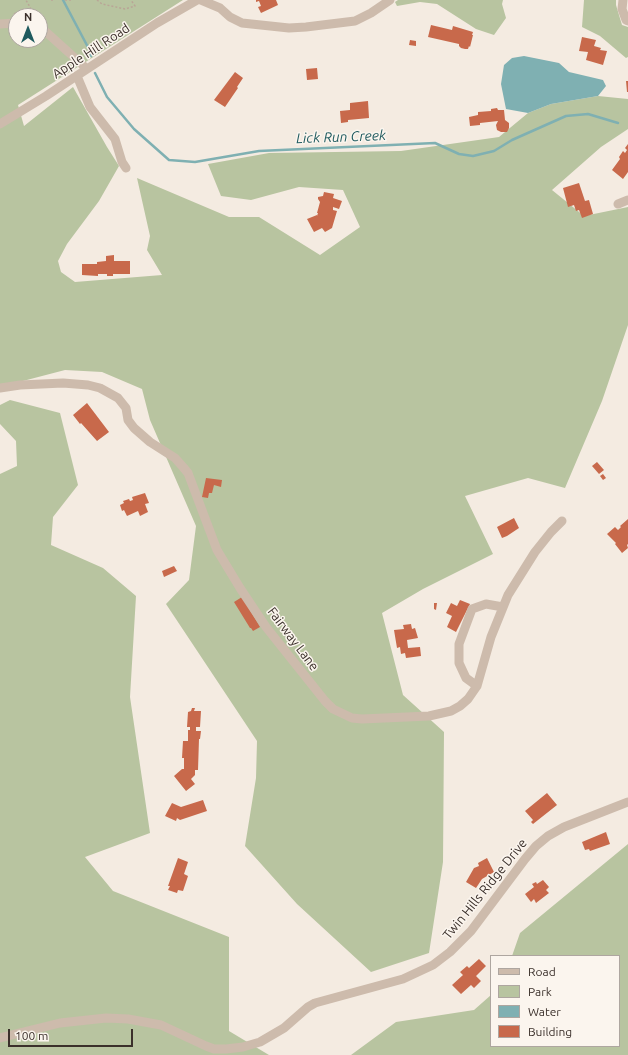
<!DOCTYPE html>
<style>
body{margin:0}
#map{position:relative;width:628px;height:1055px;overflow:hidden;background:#f4ebe1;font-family:Ubuntu,sans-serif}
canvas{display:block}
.legend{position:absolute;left:490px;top:955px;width:130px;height:92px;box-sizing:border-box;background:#fbf5ee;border:1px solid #aea6a0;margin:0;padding:5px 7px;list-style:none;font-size:12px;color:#3b302b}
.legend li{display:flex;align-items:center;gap:8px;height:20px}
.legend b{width:20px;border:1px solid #aea6a0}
.north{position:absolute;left:8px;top:8px;width:40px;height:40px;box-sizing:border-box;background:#fbf5ee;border:1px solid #aea6a0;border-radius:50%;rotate:0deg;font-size:11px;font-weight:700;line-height:16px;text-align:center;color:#3b302b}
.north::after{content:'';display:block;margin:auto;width:14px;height:18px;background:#1f5a5e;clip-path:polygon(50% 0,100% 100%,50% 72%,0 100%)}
.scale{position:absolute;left:8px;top:1029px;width:125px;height:18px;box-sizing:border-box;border:2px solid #3b302b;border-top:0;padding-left:5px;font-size:12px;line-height:14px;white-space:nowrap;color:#3b302b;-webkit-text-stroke:3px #fbf5ee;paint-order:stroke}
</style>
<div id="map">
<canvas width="628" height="1055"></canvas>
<ul class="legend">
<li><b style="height:5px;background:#cdbbac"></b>Road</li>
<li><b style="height:11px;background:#b8c4a0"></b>Park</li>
<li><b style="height:11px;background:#7fb0b2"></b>Water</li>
<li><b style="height:11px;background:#c8694b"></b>Building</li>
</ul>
<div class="north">N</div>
<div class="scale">100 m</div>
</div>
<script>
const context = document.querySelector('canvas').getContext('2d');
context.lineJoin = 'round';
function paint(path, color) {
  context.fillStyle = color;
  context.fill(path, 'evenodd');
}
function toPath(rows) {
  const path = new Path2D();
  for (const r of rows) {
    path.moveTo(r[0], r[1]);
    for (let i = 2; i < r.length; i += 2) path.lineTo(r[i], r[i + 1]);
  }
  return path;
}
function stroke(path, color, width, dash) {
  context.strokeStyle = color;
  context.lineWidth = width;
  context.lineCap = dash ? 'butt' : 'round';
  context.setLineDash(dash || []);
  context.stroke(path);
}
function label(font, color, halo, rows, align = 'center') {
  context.font = font + ' Ubuntu,sans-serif';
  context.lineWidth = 3;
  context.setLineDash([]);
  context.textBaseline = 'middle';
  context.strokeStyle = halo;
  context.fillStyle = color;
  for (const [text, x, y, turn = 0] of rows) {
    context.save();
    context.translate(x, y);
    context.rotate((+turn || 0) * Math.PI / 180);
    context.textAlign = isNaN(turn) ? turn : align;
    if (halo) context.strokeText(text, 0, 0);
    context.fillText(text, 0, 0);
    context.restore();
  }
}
paint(toPath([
 [0,0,183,0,18,105,24,126,73,87,107,147,119,166,99,201,67,244,58,261,61,272,75,282,162,275,147,250,150,236,137,178,229,217,259,217,320,255,360,227,343,190,299,187,251,200,221,196,208,164,269,153,401,151,499,137,528,113,551,104,598,96,628,99,628,129,601,147,552,190,584,216,628,207,628,325,602,401,565,488,528,478,465,496,493,554,423,589,382,613,403,695,444,732,443,862,429,953,371,972,297,904,245,846,256,778,257,741,166,604,189,580,196,526,150,420,142,389,102,372,65,370,0,387],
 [16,16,40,16,40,40,16,40],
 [398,0,503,0,502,4,506,18,494,35,476,29,437,4,420,2,397,6,395,2],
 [584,0,616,0,616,5,622,25,628,27,628,57,626,58,600,36,582,27],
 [10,400,60,413,78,485,53,517,51,545,103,568,136,596,130,697,150,833,85,857,113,891,229,937,229,1031,269,1055,0,1055,0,474,17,466,16,441,0,424,0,405],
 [628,844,628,1055,351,1055,396,1022,474,1010,491,995,491,1046,619,1046,619,956,512,956,520,933]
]), '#b8c4a0');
paint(toPath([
 [524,56,559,63,569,72,603,80,606,86,598,96,551,104,528,113,506,109,501,84,504,65,512,58]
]), '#7fb0b2');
stroke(toPath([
 [63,0,90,51,91,56],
 [95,73,107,97,134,129,169,160,195,162,259,151,435,143,459,154,473,156,494,151,512,140,566,116,588,114,618,123]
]), '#7fb0b2', 2.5);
paint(toPath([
 [256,0,276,0,278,5,261,13,258,7,261,6,259,1,256,2],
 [431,25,452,30,453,26,473,32,472,35,473,35,470,47,469,46,468,49,465,49,461,48,459,46,459,44,428,37],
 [582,37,596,40,594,46,601,48,600,50,607,51,603,65,586,60,588,52,579,51],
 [410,40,416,41,416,46,409,45],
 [317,68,318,79,307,80,306,69],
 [235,72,243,78,237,87,238,88,225,107,214,100],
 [626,81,628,81,628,92,627,92],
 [368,101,369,118,348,120,348,122,341,123,340,111,350,110,350,103],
 [497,108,498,110,504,110,505,120,509,123,509,128,507,132,501,132,497,130,496,125,498,121,480,123,480,125,470,126,469,117,478,115,478,112,491,111,491,109],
 [628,144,628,172,623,179,612,170,620,159,619,157,623,151,625,153,627,150,625,148],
 [579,183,585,201,589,200,593,214,582,218,579,210,576,211,574,205,568,207,563,188],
 [324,192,334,194,333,198,342,201,339,209,333,207,333,210,337,211,332,228,325,232,322,228,314,232,307,219,317,215,317,216,318,213,317,213,320,202,318,199,318,197,323,196],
 [114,255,114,261,130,261,130,274,113,274,113,276,107,276,107,274,98,274,98,276,82,275,82,264,97,264,97,262,106,261,106,256],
 [87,403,109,432,97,441,81,423,80,424,73,415],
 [597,462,604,470,599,474,592,466],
 [603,474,606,478,603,480,600,476],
 [206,478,222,480,221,487,214,485,212,493,209,493,208,498,202,497],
 [145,493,149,503,145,504,148,512,140,516,138,511,127,516,124,510,122,511,120,505,124,503,123,501,129,499,130,501,133,500,132,497],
 [514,518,519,528,507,536,502,538,497,527],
 [628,519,628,544,627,545,628,548,622,553,615,544,616,543,607,534,615,527,618,530,621,527,620,526],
 [174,566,177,571,164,577,162,571],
 [242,597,260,627,253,631,251,628,250,628,234,602],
 [460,600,470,604,456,632,447,627,452,616,446,613,451,603,457,606],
 [434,603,437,603,436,610,434,609],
 [411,624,412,629,415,628,418,638,407,640,408,648,420,647,421,656,406,658,405,653,401,654,400,647,397,648,394,630,404,629,403,625],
 [192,708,195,708,194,711,201,711,200,727,196,727,196,731,201,731,200,739,199,739,198,770,195,770,195,775,191,779,195,784,186,791,174,776,182,769,184,769,184,758,182,758,183,741,188,741,188,730,190,730,190,727,187,727,188,712,191,711],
 [547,793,557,805,533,824,531,822,533,820,525,811],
 [203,800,207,811,180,820,177,818,176,821,165,816,172,803,181,807],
 [606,832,610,844,590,851,589,849,585,850,582,842],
 [178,858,188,862,184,874,188,876,183,891,178,890,177,893,168,890,170,886,168,886],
 [487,858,494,872,482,879,476,888,466,882,474,868,479,866,478,863],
 [543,880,549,887,546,890,549,893,536,903,534,899,531,902,525,894,534,887,532,884,536,882,537,884],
 [479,959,486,966,476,976,481,981,474,988,471,985,461,994,452,985,463,975,460,972,467,966,469,968]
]), '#c8694b');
stroke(toPath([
 [51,0,55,0],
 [65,0,73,0],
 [97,0,102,4,125,9,135,6,131,0],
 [14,14,23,10,30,12,31,9,26,0]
]), '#b9a596', 1.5, [2, 2]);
stroke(toPath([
 [201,0,220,8,230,17,242,23,289,28,306,27,355,21,371,13,390,0],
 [623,0,622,9,626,20,628,21],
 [0,24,16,23],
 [40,29,45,31,87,69],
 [77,76,90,107,115,139,122,162,126,168],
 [0,124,46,96,157,23,197,0],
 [618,204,628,200],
 [0,388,20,385,63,383,88,385,100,388,118,398,126,408,128,420,134,428,150,442,175,458,183,467,188,473,217,550,240,588,266,627,325,701,333,709,352,718,362,719,429,716,451,711,460,706,468,699,477,686,491,637,508,595,535,552,551,532,562,521],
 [477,686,466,678,459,663,459,644,472,609,486,604,503,607],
 [0,1038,60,1023,106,1018,128,1019,161,1025,206,1046,214,1049,226,1049,243,1047,260,1042,284,1028,308,1007,315,1003,403,979,433,965,450,952,471,931,525,859,536,846,548,836,564,827,628,802]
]), '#cdbbac', 9);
label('13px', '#3b302b', '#fbf5ee', [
 ["Apple Hill Road",91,51,-33],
 ["Fairway Lane",293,639,53],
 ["Twin Hills Ridge Drive",485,889,-51]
]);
label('italic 14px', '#1f5a5e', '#fbf5ee', [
 ["Lick Run Creek",341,137,-2]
]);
</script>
